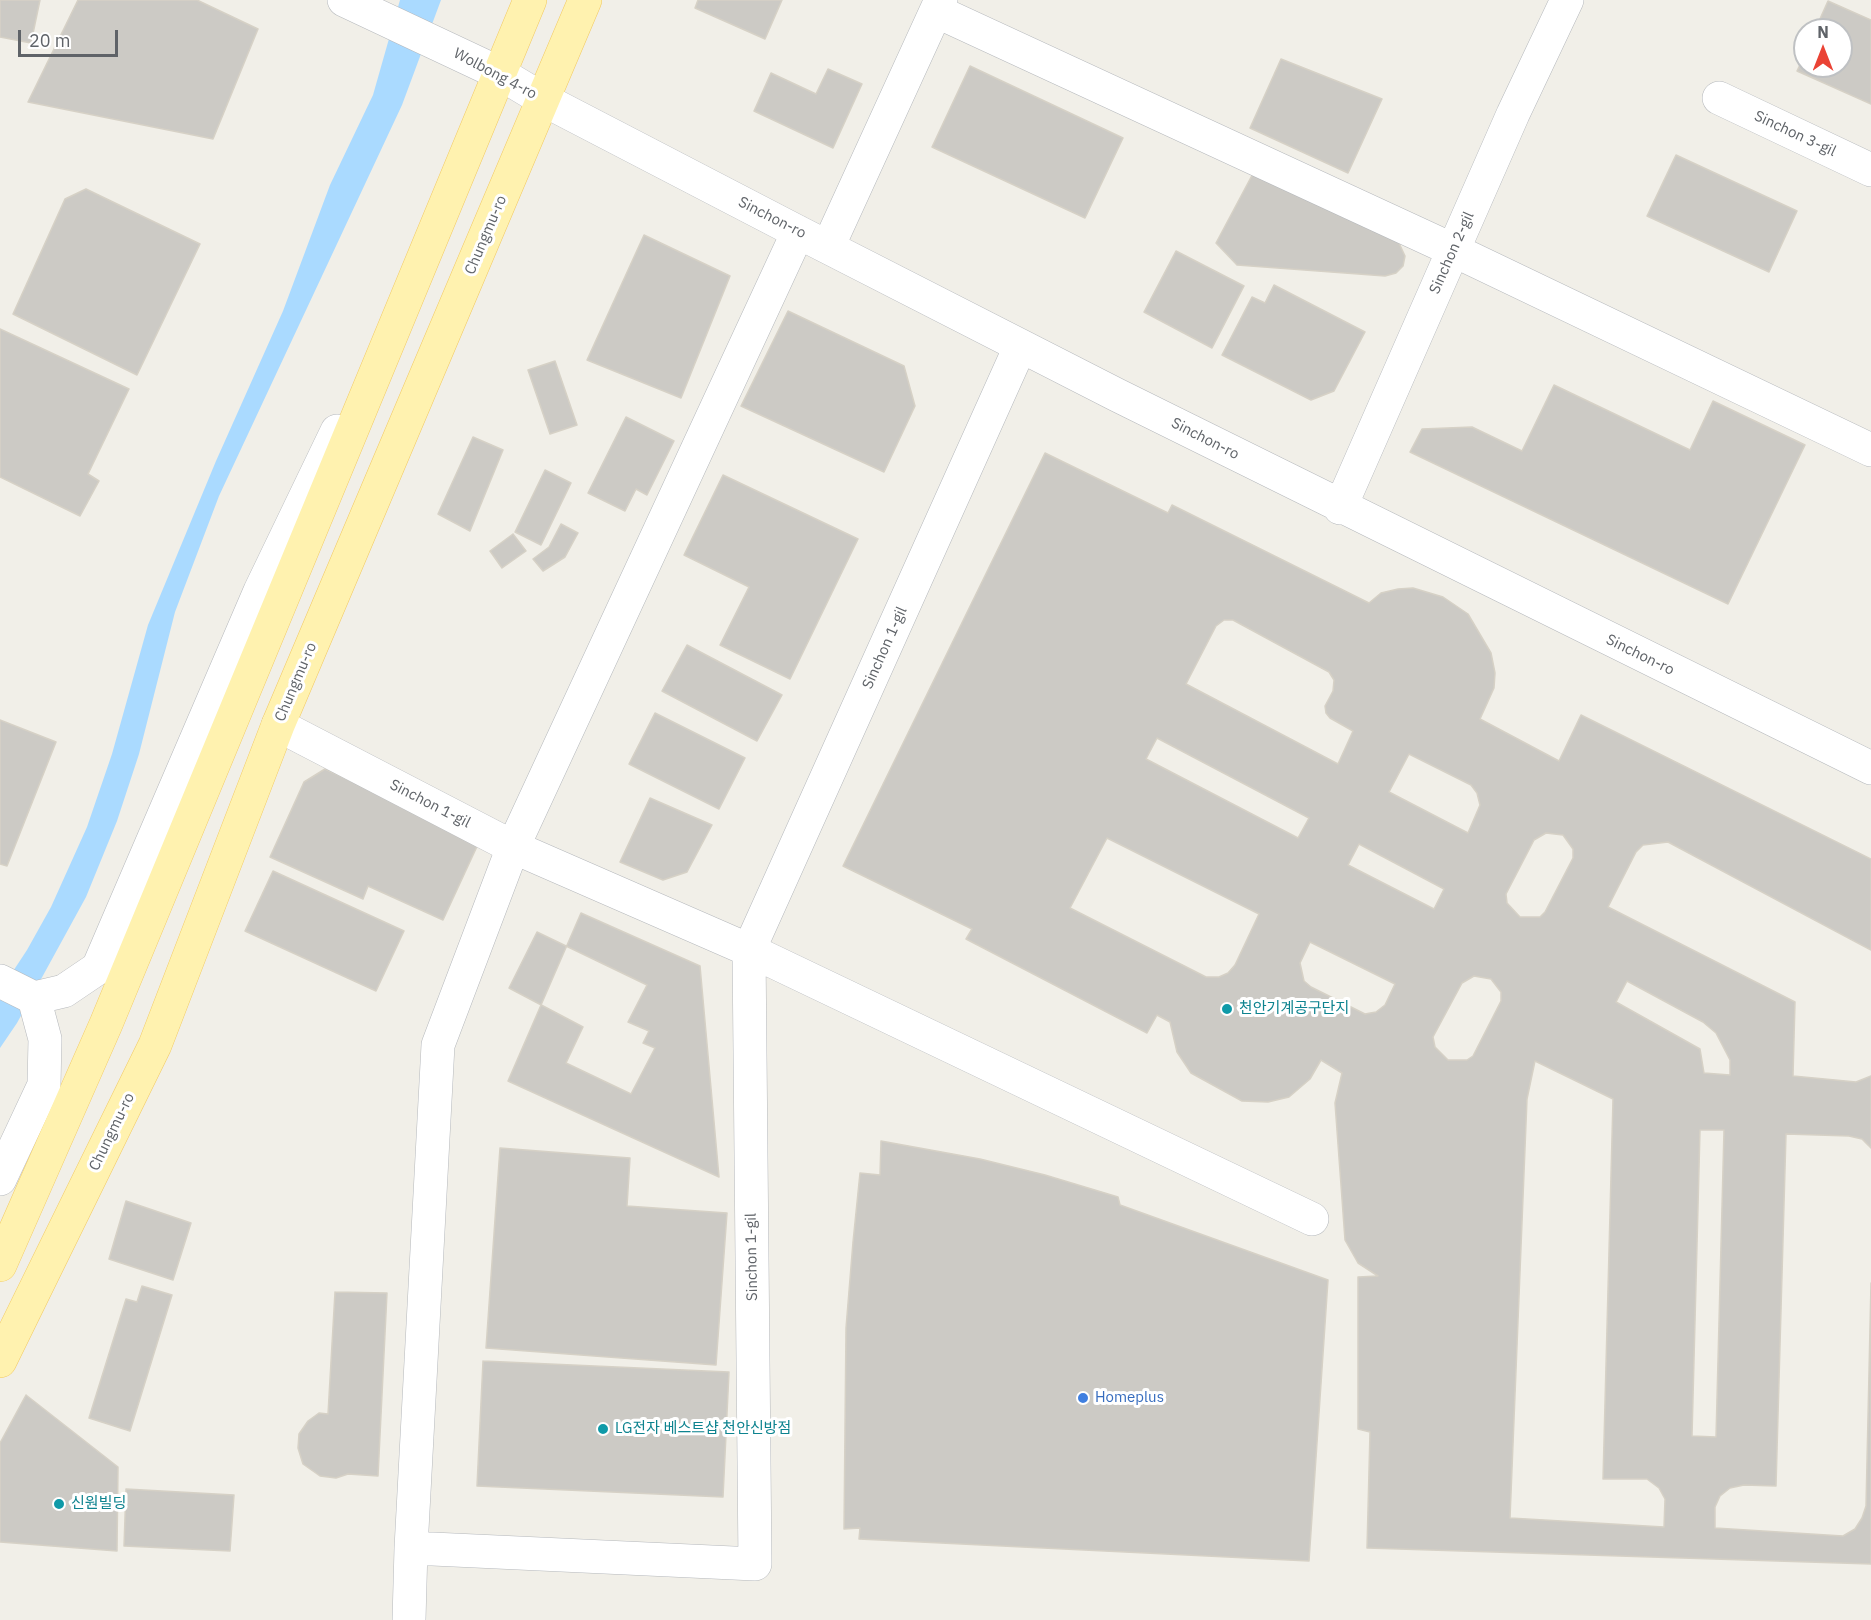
<!DOCTYPE html>
<meta charset="utf-8">
<style>
body{margin:0}
#map{position:relative;width:1871px;height:1620px;overflow:hidden;background:#f1efe8;font-family:"IBM Plex Sans",sans-serif}
canvas{display:block}
.north{position:absolute;left:1793px;top:18px;width:60px;height:60px;box-sizing:border-box;background:#fff;border:2px solid #bfc1c3;border-radius:50%;rotate:0deg;font-size:16px;font-weight:700;line-height:24px;text-align:center;color:#5f6368}
.north::after{content:'';display:block;margin:auto;width:21px;height:27px;background:#ea4335;clip-path:polygon(50% 0,100% 100%,50% 72%,0 100%)}
.scale{position:absolute;left:18px;top:30px;width:100px;height:27px;box-sizing:border-box;border:3px solid #5f6368;border-top:0;padding-left:8px;font-size:18px;line-height:21px;white-space:nowrap;color:#5f6368;-webkit-text-stroke:4px #fff;paint-order:stroke}
</style>
<div id="map">
<canvas width="1871" height="1620"></canvas>
<div class="north">N</div>
<div class="scale">20 m</div>
</div>
<script>
const context = document.querySelector('canvas').getContext('2d');
context.lineJoin = 'round';
function paint(path, color) {
  context.fillStyle = color;
  context.fill(path, 'evenodd');
}
function toPath(rows) {
  const path = new Path2D();
  for (const r of rows) {
    path.moveTo(r[0], r[1]);
    for (let i = 2; i < r.length; i += 2) path.lineTo(r[i], r[i + 1]);
  }
  return path;
}
function stroke(path, color, width, dash) {
  context.strokeStyle = color;
  context.lineWidth = width;
  context.lineCap = dash ? 'butt' : 'round';
  context.setLineDash(dash || []);
  context.stroke(path);
}
function label(font, color, halo, rows, align = 'center') {
  context.font = font + ' "IBM Plex Sans","Noto Sans KR",sans-serif';
  context.lineWidth = 6;
  context.setLineDash([]);
  context.textBaseline = 'middle';
  context.strokeStyle = halo;
  context.fillStyle = color;
  for (const [text, x, y, turn = 0] of rows) {
    context.save();
    context.translate(x, y);
    context.rotate((+turn || 0) * Math.PI / 180);
    context.textAlign = isNaN(turn) ? turn : align;
    if (halo) context.strokeText(text, 0, 0);
    context.fillText(text, 0, 0);
    context.restore();
  }
}
paint(toPath([
 [400,0,441,0,402,105,219,496,175,612,139,754,117,821,86,897,17,1023,0,1048,0,991,27,950,51,907,87,827,112,754,148,625,216,461,283,311,330,185,373,95]
]), '#aadaff');
const building = toPath([
 [0,0,40,0,31,43,0,37,0,0],
 [78,0,197,0,258,29,213,139,28,102,78,0],
 [698,0,782,0,765,39,695,8,698,0],
 [1828,1,1871,20,1871,104,1797,71,1805,54,1805,66,1841,66,1841,30,1815,30,1828,1],
 [1281,59,1382,99,1348,173,1250,128,1281,59],
 [970,66,1123,138,1085,218,932,147,970,66],
 [828,69,862,84,833,148,754,111,771,73,816,94,828,69],
 [1676,155,1797,211,1769,272,1647,216,1676,155],
 [1257,166,1398,241,1405,256,1403,266,1396,273,1385,276,1237,265,1216,243,1257,166],
 [86,189,200,244,137,375,13,314,65,199,86,189],
 [644,235,730,276,681,398,587,360,644,235],
 [1176,251,1244,286,1212,348,1144,312,1176,251],
 [1274,285,1365,332,1334,391,1311,400,1222,355,1252,297,1265,303,1274,285],
 [788,311,904,366,915,406,884,472,741,406,788,311],
 [0,329,129,389,88,474,99,481,80,516,0,477,0,329],
 [555,361,577,425,550,434,528,370,555,361],
 [1554,385,1690,450,1713,401,1805,445,1728,604,1410,452,1422,429,1472,427,1522,451,1554,385],
 [626,417,674,441,647,495,636,489,625,511,588,493,626,417],
 [473,437,503,450,470,531,438,514,473,437],
 [1045,453,1168,513,1172,505,1369,603,1381,593,1398,589,1413,588,1443,597,1468,614,1491,653,1495,673,1494,688,1480,719,1559,761,1581,715,1871,859,1871,950,1668,842,1643,845,1636,852,1608,907,1795,1002,1793,1076,1856,1082,1871,1076,1871,1148,1862,1139,1849,1136,1786,1134,1776,1486,1744,1485,1730,1488,1720,1496,1715,1507,1715,1528,1843,1536,1855,1529,1862,1518,1866,1506,1871,1283,1871,1564,1367,1548,1370,1432,1358,1429,1358,1277,1378,1276,1358,1263,1345,1240,1335,1103,1342,1073,1321,1060,1310,1079,1289,1097,1268,1102,1242,1101,1191,1073,1177,1052,1170,1022,1157,1015,1147,1033,966,939,972,929,843,866,1045,453],
 [1224,620,1233,620,1329,672,1334,680,1333,691,1325,706,1326,713,1330,718,1353,731,1338,764,1186,684,1216,626,1224,620],
 [1157,738,1309,818,1298,838,1146,759,1157,738],
 [1409,754,1471,785,1477,793,1480,805,1468,833,1389,792,1409,754],
 [1546,833,1563,835,1573,849,1573,858,1545,912,1540,917,1520,917,1507,903,1506,894,1534,840,1546,833],
 [1107,838,1259,914,1235,965,1228,973,1219,977,1206,977,1070,908,1107,838],
 [1359,844,1444,889,1434,909,1348,865,1359,844],
 [1310,942,1395,984,1385,1005,1376,1012,1365,1014,1311,987,1304,981,1300,963,1310,942],
 [1474,976,1491,979,1501,992,1501,1001,1473,1056,1467,1060,1448,1060,1435,1047,1433,1037,1462,983,1474,976],
 [1627,981,1703,1022,1716,1033,1730,1060,1730,1075,1704,1073,1700,1049,1616,1002,1627,981],
 [1535,1061,1613,1099,1603,1479,1647,1479,1659,1488,1665,1499,1664,1527,1510,1518,1527,1099,1535,1061],
 [1700,1130,1724,1130,1716,1437,1692,1436,1700,1130],
 [545,470,571,483,541,545,515,532,545,470],
 [723,475,858,539,790,679,720,645,749,587,684,555,723,475],
 [561,524,578,533,565,557,543,571,533,559,549,547,561,524],
 [513,534,526,551,502,568,490,551,513,534],
 [687,645,782,695,757,741,662,691,687,645],
 [655,713,745,758,719,809,629,764,655,713],
 [0,720,56,742,7,866,0,864,0,720],
 [325,769,480,840,443,920,368,886,363,899,270,857,304,782,325,769],
 [650,798,712,825,687,872,663,880,620,862,650,798],
 [273,871,404,931,376,991,245,931,273,871],
 [581,913,700,966,719,1177,508,1081,581,913],
 [537,932,647,985,628,1022,649,1031,643,1043,655,1048,631,1094,566,1063,583,1027,509,988,537,932],
 [881,1141,980,1159,1045,1175,1118,1197,1120,1205,1328,1280,1309,1561,859,1539,860,1528,844,1529,846,1328,853,1242,860,1173,880,1175,881,1141],
 [500,1148,630,1158,627,1206,727,1213,716,1365,486,1348,500,1148],
 [126,1201,191,1223,173,1280,109,1259,126,1201],
 [142,1286,172,1295,130,1431,89,1418,126,1299,137,1302,142,1286],
 [335,1292,387,1293,378,1476,348,1474,336,1478,320,1476,303,1464,298,1448,299,1434,308,1421,319,1413,328,1414,335,1292],
 [483,1361,729,1372,723,1497,477,1486,483,1361],
 [26,1395,118,1467,117,1551,0,1542,0,1443,26,1395],
 [126,1489,234,1495,230,1551,124,1546,126,1489]
]);
paint(building, '#cccac5');
stroke(building, '#d6d1c6', 1.5);
const minor = toPath([
 [344,0,499,73,544,100,798,232,1117,395,1871,768],
 [936,11,1453,250,1871,450],
 [1719,98,1871,170],
 [828,247,941,0],
 [1340,508,1513,114,1567,0],
 [278,725,513,847,749,950,1020,347],
 [0,981,34,998,64,991,98,968,260,591,337,431],
 [0,1179,44,1085,45,1039,34,998],
 [411,1548,438,1045,513,847,798,232],
 [409,1620,411,1548,755,1564,749,950,1312,1219]
]);
const major = toPath([
 [0,1265,106,1024,530,0],
 [0,1361,155,1045,278,725,585,0]
]);
stroke(minor, '#b5b8bc', 34);
stroke(major, '#f2c960', 34);
stroke(minor, '#fff', 33);
stroke(major, '#fff2af', 33);
for (const [x, y, r, color] of [
 [1227,1009,6,"#0f9aa8"],
 [1083,1398,6,"#3f7fe0"],
 [603,1429,6,"#0f9aa8"],
 [59,1504,6,"#0f9aa8"]
]) {
  const dot = new Path2D();
  dot.arc(x, y, r, 0, 2 * Math.PI);
  context.fillStyle = color;
  context.fill(dot);
  stroke(dot, '#fff', 2);
}
label('15px', '#5f6368', '#fff', [
 ["Wolbong 4-ro",495,74,28],
 ["Sinchon 3-gil",1795,134,25],
 ["Sinchon-ro",772,218,27],
 ["Chungmu-ro",486,235,-67],
 ["Sinchon 2-gil",1452,253,-66],
 ["Sinchon-ro",1205,439,27],
 ["Sinchon 1-gil",885,648,-66],
 ["Sinchon-ro",1640,655,26],
 ["Chungmu-ro",296,682,-67],
 ["Sinchon 1-gil",430,804,27],
 ["Chungmu-ro",112,1132,-64],
 ["Sinchon 1-gil",752,1257,-91]
]);
label('15px', '#0d838f', '#fff', [
 ["천안기계공구단지",1239,1009],
 ["LG전자 베스트샵 천안신방점",615,1429],
 ["신원빌딩",71,1504]
], 'left');
label('15px', '#366cbe', '#fff', [
 ["Homeplus",1095,1398]
], 'left');
</script>
